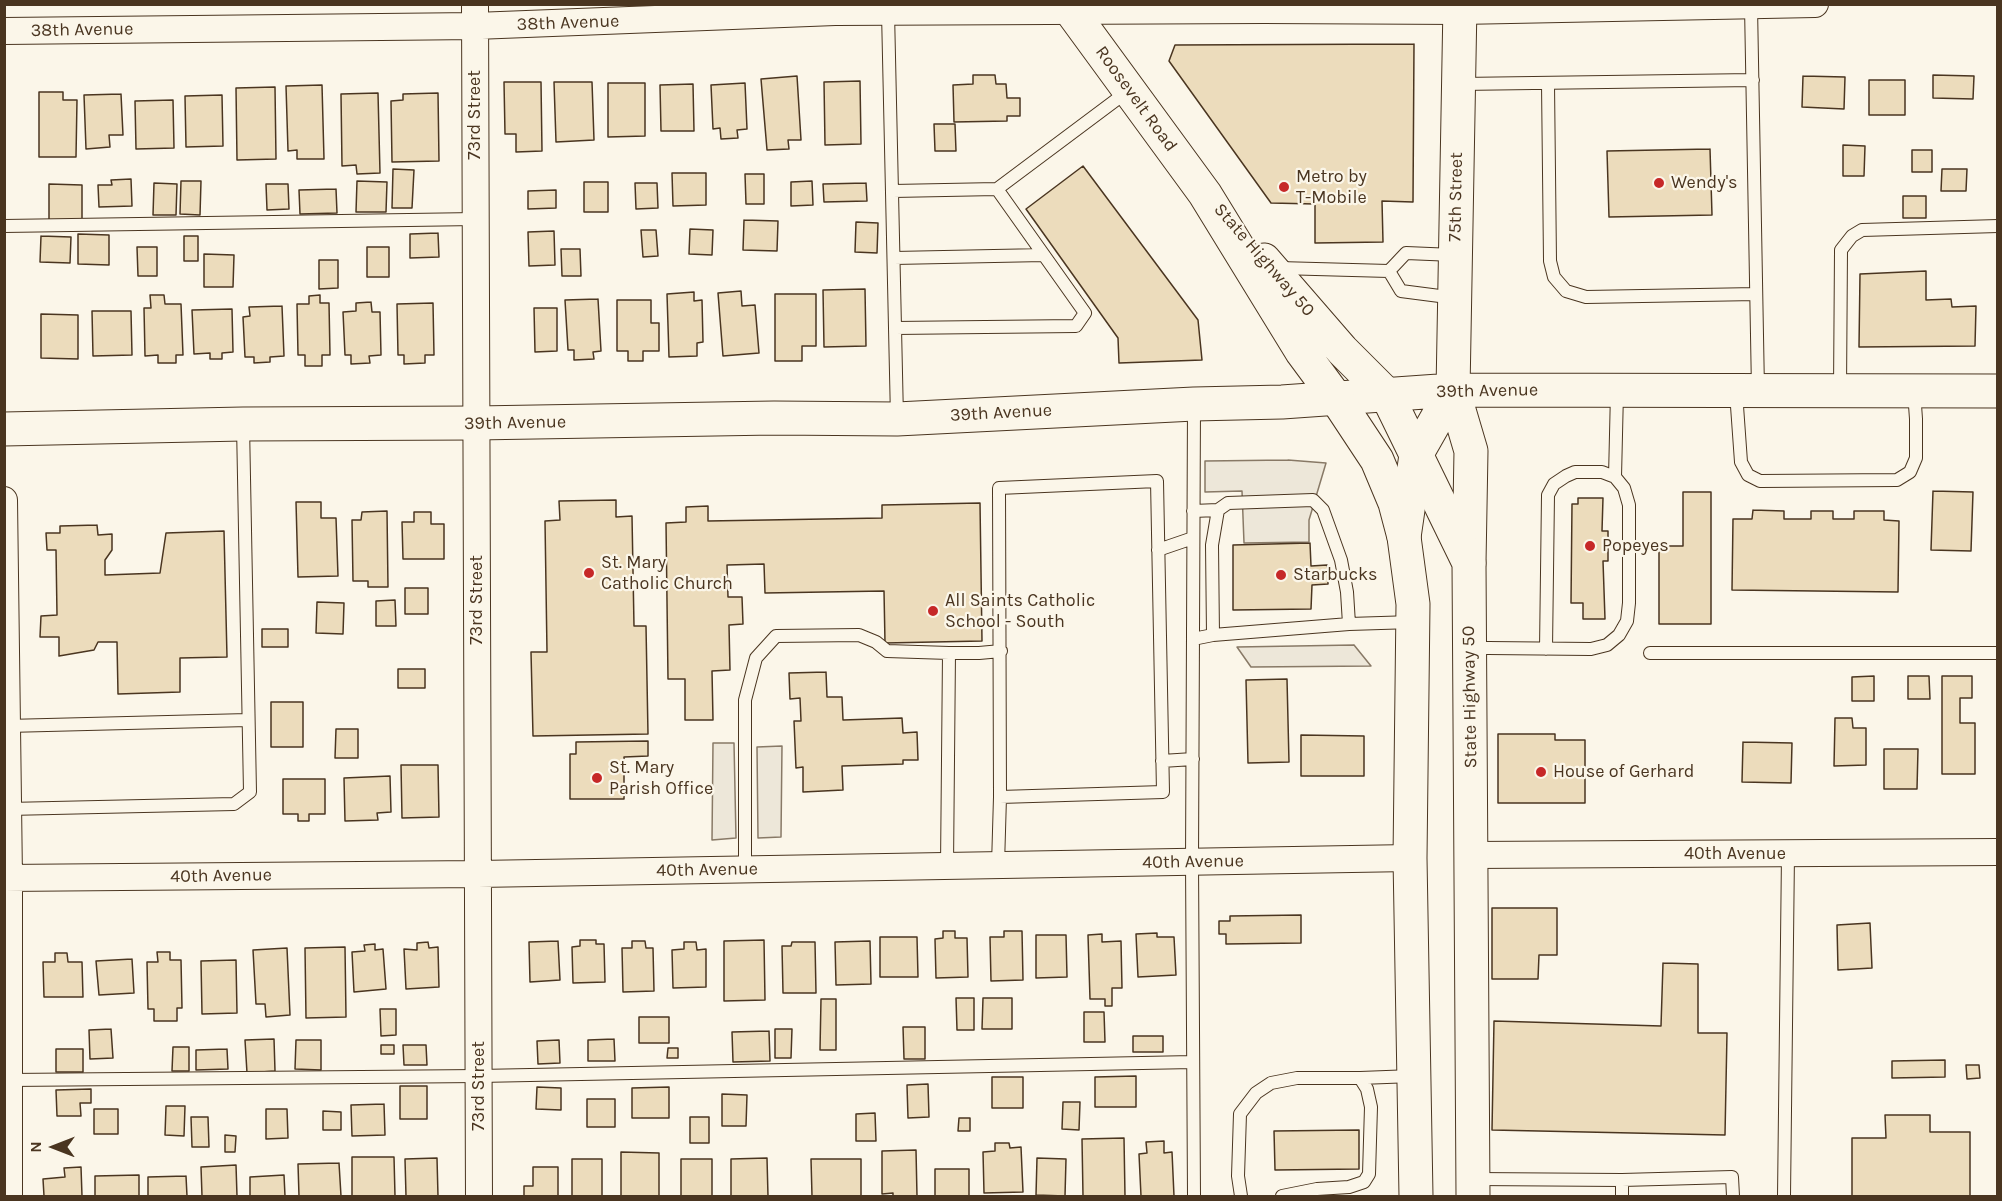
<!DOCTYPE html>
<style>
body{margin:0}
#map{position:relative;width:2002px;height:1201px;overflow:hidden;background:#fbf6e9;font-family:Karla,sans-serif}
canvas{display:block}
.frame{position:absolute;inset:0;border:6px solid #4a3520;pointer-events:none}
.north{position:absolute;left:24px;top:1117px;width:60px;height:60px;-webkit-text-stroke:4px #fbf6e9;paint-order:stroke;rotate:270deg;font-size:16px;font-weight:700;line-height:24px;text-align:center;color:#4a3520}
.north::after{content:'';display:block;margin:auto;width:21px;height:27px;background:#4a3520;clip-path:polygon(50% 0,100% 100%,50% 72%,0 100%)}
</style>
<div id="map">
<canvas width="2002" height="1201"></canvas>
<div class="frame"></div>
<div class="north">N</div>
</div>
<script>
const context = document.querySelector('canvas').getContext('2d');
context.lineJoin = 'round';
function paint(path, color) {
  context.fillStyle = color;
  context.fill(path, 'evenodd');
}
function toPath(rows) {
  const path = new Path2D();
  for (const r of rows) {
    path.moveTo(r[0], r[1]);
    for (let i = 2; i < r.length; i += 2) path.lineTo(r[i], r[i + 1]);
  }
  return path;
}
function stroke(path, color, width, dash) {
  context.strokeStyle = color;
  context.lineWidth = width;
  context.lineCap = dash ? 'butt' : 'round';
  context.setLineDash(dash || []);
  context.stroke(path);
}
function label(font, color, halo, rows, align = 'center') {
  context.font = font + ' Karla,sans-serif';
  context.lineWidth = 4.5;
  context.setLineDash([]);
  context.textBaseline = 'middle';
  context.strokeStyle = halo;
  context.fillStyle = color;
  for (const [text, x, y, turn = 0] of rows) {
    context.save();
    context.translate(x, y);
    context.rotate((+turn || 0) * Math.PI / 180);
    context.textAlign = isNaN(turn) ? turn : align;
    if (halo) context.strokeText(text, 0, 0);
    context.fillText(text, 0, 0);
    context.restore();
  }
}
const parking = toPath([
 [1288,460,1326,463,1309,520,1309,542,1244,543,1242,491,1205,492,1205,461,1288,460],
 [1354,645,1371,666,1251,667,1237,647,1354,645],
 [713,743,734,743,736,838,712,840,713,743],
 [782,746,781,837,758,838,757,747,782,746]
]);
paint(parking, '#ede7d9');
stroke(parking, '#887966', 1.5);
const building = toPath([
 [1414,44,1413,202,1382,201,1383,242,1315,243,1315,204,1271,203,1169,61,1175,45,1414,44],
 [973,75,995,75,996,84,1006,84,1007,98,1020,98,1020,116,1007,116,1007,121,954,122,953,85,973,84,973,75],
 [1933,75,1974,76,1973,99,1933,98,1933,75],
 [797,76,801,140,788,140,789,149,767,150,761,79,797,76],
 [1803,76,1845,77,1844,109,1802,107,1803,76],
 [1869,80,1905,80,1905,115,1869,115,1869,80],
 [860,81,861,144,825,145,824,82,860,81],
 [504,82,541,82,542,151,516,152,516,134,505,134,504,82],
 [554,82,592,82,594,140,556,142,554,82],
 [608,83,645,83,645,136,608,137,608,83],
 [745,83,747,129,737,130,738,138,721,139,720,128,713,129,711,85,745,83],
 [693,84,694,131,661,131,660,85,693,84],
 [322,85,324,159,297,159,297,150,288,151,286,86,322,85],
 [275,87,276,159,237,160,236,88,275,87],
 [39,92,63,92,63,100,77,100,76,157,39,157,39,92],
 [378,93,380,173,357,174,356,165,342,166,341,94,378,93],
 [438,93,439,161,392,162,391,101,403,100,403,94,438,93],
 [121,94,123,135,109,135,110,147,86,149,84,95,121,94],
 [222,95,223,146,186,147,185,96,222,95],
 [173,100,174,148,136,149,135,101,173,100],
 [934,124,955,124,956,151,935,151,934,124],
 [1843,145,1865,146,1864,176,1843,176,1843,145],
 [1710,149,1712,215,1609,217,1607,151,1710,149],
 [1912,150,1932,150,1932,172,1912,172,1912,150],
 [1083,166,1198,320,1202,360,1119,363,1118,338,1026,209,1083,166],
 [393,169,414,170,412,208,392,208,393,169],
 [1942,169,1967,169,1966,191,1941,191,1942,169],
 [672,173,706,173,706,205,673,206,672,173],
 [745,174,764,174,764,204,746,204,745,174],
 [131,179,132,206,99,207,98,185,112,185,111,180,131,179],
 [181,181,201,181,200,215,180,214,181,181],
 [357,181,387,182,386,212,356,212,357,181],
 [812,181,813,205,791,206,791,182,812,181],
 [584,182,608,182,608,212,584,212,584,182],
 [154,183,177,184,176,215,153,215,154,183],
 [635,183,657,183,658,208,636,209,635,183],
 [866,183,867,201,824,202,823,184,866,183],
 [49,184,82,185,82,221,49,221,49,184],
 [266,184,288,184,289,209,267,210,266,184],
 [336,189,337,213,300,214,299,190,336,189],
 [556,190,556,208,528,209,528,191,556,190],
 [1903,196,1926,196,1926,218,1903,218,1903,196],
 [744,220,778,221,777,251,743,250,744,220],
 [856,222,878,223,877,253,855,252,856,222],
 [690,229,713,230,712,255,689,254,690,229],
 [641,230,656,230,658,256,643,257,641,230],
 [554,231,555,265,529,266,528,232,554,231],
 [438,233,439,257,410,258,410,234,438,233],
 [78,234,109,235,109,265,78,264,78,234],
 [41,236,71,237,70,263,40,262,41,236],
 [184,236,198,236,198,261,184,261,184,236],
 [137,247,157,247,157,276,138,276,137,247],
 [367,247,389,247,389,277,367,277,367,247],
 [561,249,580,249,581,276,562,276,561,249],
 [204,254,234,255,233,287,204,287,204,254],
 [319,260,338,260,338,288,319,289,319,260],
 [1926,271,1926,300,1951,299,1952,307,1976,306,1975,346,1859,347,1860,274,1926,271],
 [865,289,866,346,824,347,823,290,865,289],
 [741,291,742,306,755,305,759,353,723,356,718,293,741,291],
 [694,292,694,301,702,300,703,342,697,343,697,356,669,357,667,294,694,292],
 [775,294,816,294,816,346,802,346,802,361,775,361,775,294],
 [150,295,164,295,165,304,181,304,183,355,176,355,176,363,158,363,158,355,145,356,144,308,151,308,150,295],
 [320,295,320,303,329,303,330,355,322,355,322,366,305,366,305,355,298,355,297,304,309,304,309,296,320,295],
 [598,299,601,351,593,352,594,359,574,360,574,350,568,350,565,300,598,299],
 [617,300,651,300,651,323,659,323,659,351,643,351,643,361,628,361,628,351,617,351,617,300],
 [371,302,372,312,380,312,381,355,369,356,370,363,351,364,351,355,345,355,343,312,356,311,356,303,371,302],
 [433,303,434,355,425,355,425,363,404,364,404,355,398,355,397,304,433,303],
 [282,306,284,356,270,357,270,362,254,363,254,357,245,357,243,317,250,316,249,307,282,306],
 [534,308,557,308,557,351,535,352,534,308],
 [232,309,233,352,222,353,222,359,210,359,210,353,194,354,192,310,232,309],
 [92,311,131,311,132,355,93,356,92,311],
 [41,314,78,315,78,359,41,358,41,314],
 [1933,491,1973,492,1971,551,1931,550,1933,491],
 [1683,492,1711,492,1711,624,1659,624,1659,546,1683,546,1683,492],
 [1578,498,1603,498,1602,531,1608,531,1608,561,1603,561,1605,619,1583,619,1583,603,1571,603,1572,504,1578,504,1578,498],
 [616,500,616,517,632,516,634,626,646,626,648,734,533,736,531,652,547,652,545,521,560,520,559,501,616,500],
 [296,502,321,502,321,518,336,518,338,576,298,577,296,502],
 [980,503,982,641,885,643,884,591,765,593,764,564,727,565,728,597,742,597,743,624,729,625,730,670,712,671,713,720,685,720,685,679,668,679,666,523,686,522,686,507,708,506,708,521,882,518,882,505,980,503],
 [1753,510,1784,511,1784,519,1811,519,1811,511,1833,511,1833,519,1854,519,1854,511,1884,511,1884,520,1899,521,1898,592,1732,590,1733,519,1752,519,1753,510],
 [387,511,388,587,368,587,368,581,353,581,352,520,361,520,362,512,387,511],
 [414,512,431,512,431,524,444,524,444,559,403,559,402,522,414,522,414,512],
 [97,525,98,535,112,534,112,550,105,560,105,575,160,573,166,533,224,531,227,657,180,658,180,692,118,694,117,642,98,642,94,650,59,656,59,637,40,637,41,616,57,615,56,550,47,550,46,533,60,533,60,526,97,525],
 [1310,543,1311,566,1327,565,1328,569,1328,584,1312,585,1311,609,1233,610,1233,545,1310,543],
 [405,588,428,588,428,614,405,614,405,588],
 [395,600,396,626,376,626,376,601,395,600],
 [317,602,344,603,343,634,316,633,317,602],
 [262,629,288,629,288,647,262,647,262,629],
 [398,669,425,669,425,688,398,688,398,669],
 [826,672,827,697,842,697,843,720,902,718,903,733,917,732,918,760,903,760,903,764,842,766,843,790,803,792,803,767,796,768,794,721,801,721,800,698,790,699,789,673,826,672],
 [1874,676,1874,701,1852,701,1852,677,1874,676],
 [1908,676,1929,676,1930,699,1908,699,1908,676],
 [1942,676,1972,676,1972,698,1960,698,1960,723,1975,723,1975,774,1942,774,1942,676],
 [1287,679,1289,762,1248,763,1246,680,1287,679],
 [271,702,303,702,303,747,271,747,271,702],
 [1835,718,1852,718,1853,728,1866,728,1866,765,1834,766,1835,718],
 [336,729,358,729,358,758,335,758,336,729],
 [1498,734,1555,734,1555,740,1585,740,1585,803,1498,803,1498,734],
 [1301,735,1364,736,1364,776,1301,776,1301,735],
 [648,741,648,756,624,757,624,799,570,799,570,754,576,754,576,742,648,741],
 [1743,742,1792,743,1791,783,1742,782,1743,742],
 [1884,749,1918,749,1917,789,1884,789,1884,749],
 [401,765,438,765,439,817,402,818,401,765],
 [390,776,391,812,377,813,378,820,345,821,344,778,390,776],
 [283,779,325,779,325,814,309,814,309,821,298,821,298,814,283,814,283,779],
 [1492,908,1557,908,1557,955,1539,955,1538,979,1492,979,1492,908],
 [1301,915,1301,943,1226,944,1226,934,1219,934,1219,921,1230,921,1230,916,1301,915],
 [1870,923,1872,968,1838,970,1837,925,1870,923],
 [943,931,955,931,955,938,967,938,968,977,936,978,935,939,943,938,943,931],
 [1004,931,1022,931,1023,980,991,981,990,937,1004,937,1004,931],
 [1157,933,1157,937,1174,937,1176,975,1138,977,1136,934,1157,933],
 [1102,934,1102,942,1121,941,1122,988,1112,988,1112,1006,1105,1006,1105,999,1090,999,1088,935,1102,934],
 [1036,935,1066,935,1067,977,1036,978,1036,935],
 [880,937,917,937,918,977,880,977,880,937],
 [580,940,596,940,596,944,604,944,605,982,573,983,572,947,580,946,580,940],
 [764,940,765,1000,724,1001,724,941,764,940],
 [558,941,560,980,530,982,529,942,558,941],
 [632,941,645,941,646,948,653,948,654,991,623,992,622,948,632,948,632,941],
 [870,941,871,984,836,985,835,942,870,941],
 [428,942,429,948,438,947,439,987,406,989,404,949,417,950,417,943,428,942],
 [684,942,696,942,697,950,706,949,706,987,673,988,672,950,684,949,684,942],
 [792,942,815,942,816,993,783,993,782,946,791,946,792,942],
 [375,944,375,950,383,949,386,989,354,992,352,952,365,951,364,945,375,944],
 [345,947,346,1017,306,1018,305,948,345,947],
 [287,948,290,1015,266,1017,265,1004,256,1004,253,950,287,948],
 [157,952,170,952,170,960,181,960,182,1008,177,1008,177,1021,154,1021,154,1009,148,1009,147,962,158,962,157,952],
 [55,953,67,953,68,962,82,962,83,997,44,997,43,962,55,962,55,953],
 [132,959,134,993,99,995,96,961,132,959],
 [236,960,237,1013,202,1014,201,961,236,960],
 [1663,963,1698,964,1698,1033,1727,1033,1725,1135,1492,1130,1494,1021,1661,1026,1663,963],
 [956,998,974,998,974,1030,957,1030,956,998],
 [983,998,1012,998,1012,1029,982,1029,983,998],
 [821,999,836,999,836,1050,820,1050,821,999],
 [380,1009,396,1009,396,1035,381,1036,380,1009],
 [1084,1012,1104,1012,1105,1042,1084,1042,1084,1012],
 [639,1017,669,1017,669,1043,639,1043,639,1017],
 [903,1027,925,1027,925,1059,904,1059,903,1027],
 [111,1029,113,1058,90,1059,89,1030,111,1029],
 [775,1029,792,1029,791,1058,775,1058,775,1029],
 [769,1031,770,1061,733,1062,732,1032,769,1031],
 [1133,1036,1163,1036,1163,1052,1133,1052,1133,1036],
 [274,1039,275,1071,247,1073,245,1040,274,1039],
 [614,1039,615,1061,588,1061,588,1040,614,1039],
 [296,1040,321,1040,321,1070,295,1069,296,1040],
 [559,1040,560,1063,538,1064,537,1041,559,1040],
 [381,1045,394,1045,394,1054,381,1054,381,1045],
 [403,1045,426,1045,427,1065,404,1065,403,1045],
 [173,1047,189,1047,189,1071,172,1071,173,1047],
 [668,1048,678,1048,678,1058,667,1058,668,1048],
 [56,1049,83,1049,83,1072,56,1072,56,1049],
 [227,1049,228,1069,196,1070,196,1050,227,1049],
 [1945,1060,1945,1077,1892,1078,1892,1061,1945,1060],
 [1966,1065,1979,1065,1980,1078,1967,1079,1966,1065],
 [1136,1076,1136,1107,1095,1107,1095,1077,1136,1076],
 [992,1077,1023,1077,1023,1108,992,1108,992,1077],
 [928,1084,929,1117,908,1118,907,1085,928,1084],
 [400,1086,427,1086,427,1119,400,1119,400,1086],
 [537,1087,561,1088,561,1110,536,1109,537,1087],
 [669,1087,669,1118,632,1118,632,1088,669,1087],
 [91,1089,91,1103,80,1103,81,1116,57,1116,56,1090,91,1089],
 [722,1094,747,1095,746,1126,722,1126,722,1094],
 [587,1099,615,1099,615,1127,587,1127,587,1099],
 [1063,1102,1080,1102,1079,1130,1062,1129,1063,1102],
 [384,1104,385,1135,352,1136,351,1105,384,1104],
 [166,1106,185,1106,184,1136,165,1135,166,1106],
 [94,1109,118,1109,118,1134,94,1134,94,1109],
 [266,1109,287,1109,288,1138,266,1139,266,1109],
 [323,1111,341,1112,341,1130,323,1130,323,1111],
 [875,1113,876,1141,856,1141,856,1114,875,1113],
 [1885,1115,1930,1115,1930,1132,1970,1132,1970,1196,1852,1196,1852,1138,1886,1138,1885,1115],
 [191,1117,208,1117,209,1147,192,1147,191,1117],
 [690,1117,709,1117,709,1143,690,1143,690,1117],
 [959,1118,970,1118,970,1131,958,1131,959,1118],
 [1359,1130,1359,1169,1275,1170,1274,1131,1359,1130],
 [225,1135,236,1136,235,1152,225,1152,225,1135],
 [1124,1138,1125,1196,1083,1196,1082,1139,1124,1138],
 [1164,1141,1164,1153,1172,1152,1174,1196,1141,1196,1139,1154,1147,1153,1146,1142,1164,1141],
 [995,1143,1009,1143,1010,1148,1021,1147,1023,1192,984,1193,983,1152,995,1151,995,1143],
 [916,1150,917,1196,893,1196,893,1193,882,1194,882,1151,916,1150],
 [621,1152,659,1153,659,1196,621,1196,621,1152],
 [352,1157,394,1157,395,1196,352,1196,352,1157],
 [437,1158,438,1196,406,1196,405,1159,437,1158],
 [767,1158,768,1196,731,1196,731,1159,767,1158],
 [1037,1158,1066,1159,1065,1196,1036,1195,1037,1158],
 [572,1159,602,1159,602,1196,572,1196,572,1159],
 [681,1159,712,1159,712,1196,681,1196,681,1159],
 [811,1159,861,1159,861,1196,812,1196,811,1159],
 [339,1163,341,1196,299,1196,298,1164,339,1163],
 [236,1165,237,1196,202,1196,201,1167,236,1165],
 [81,1167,82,1196,44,1196,43,1179,65,1177,64,1168,81,1167],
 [533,1167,558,1167,558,1196,524,1196,524,1186,533,1186,533,1167],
 [935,1169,969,1169,969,1196,935,1196,935,1169],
 [139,1175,139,1196,95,1196,95,1176,139,1175],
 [284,1175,285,1196,250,1196,250,1177,284,1175],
 [186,1176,187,1196,148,1196,148,1177,186,1176]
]);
paint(building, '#ecdcbc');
stroke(building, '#4a3520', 1.5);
const lane = toPath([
 [1751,6,1758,390],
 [888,12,897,418],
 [1460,84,1753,80],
 [1548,84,1550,261,1554,277,1566,291,1586,297,1756,294],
 [893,191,997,189],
 [4,226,476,219],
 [1454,255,1406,253,1389,271,1401,291,1455,298],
 [894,258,1044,255],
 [1279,268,1389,271],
 [895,328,1076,326,1085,313,997,189,1128,91],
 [1840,390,1841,250,1852,236,1862,230,1998,226],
 [1736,392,1741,462,1748,475,1760,481,1897,480,1910,472,1916,458,1916,419,1914,391],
 [1615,477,1617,392],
 [1193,511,1218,510],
 [1158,550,1193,538],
 [1213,635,1212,545,1218,510,1228,503,1313,500,1323,510,1341,560,1347,592,1349,624],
 [1193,639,1213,635,1349,624,1413,622],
 [1471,648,1488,648,1591,649,1607,645,1619,635,1627,621,1629,603,1629,505,1624,488,1615,477,1602,472,1575,472,1566,476,1554,484,1548,495,1546,649],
 [949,653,979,653,1001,651],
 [1650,653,1998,653],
 [7,726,248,720],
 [1162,761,1193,759],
 [8,809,234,804,250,792,243,425],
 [998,865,1000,797,1163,792,1157,481,999,488,1000,797],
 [745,869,745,700,756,658,776,636,859,635,876,642,887,651,949,653,947,866],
 [1360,1078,1413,1076],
 [9,1080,479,1076,1193,1062],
 [1474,1179,1622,1180,1732,1177,1733,1196],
 [1622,1180,1622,1196],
 [1194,1196,1192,862,1194,406],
 [1241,1196,1238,1176,1240,1114,1256,1093,1271,1083,1297,1078,1360,1078,1367,1089,1371,1107,1369,1174,1364,1182,1349,1187,1317,1189,1282,1196],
 [1784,1196,1788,854]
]);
const street = toPath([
 [475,4,479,1196],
 [4,31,475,26,835,12,1263,10,1460,11,1815,4],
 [4,500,9,878,9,1196],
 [1472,855,1998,852],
 [4,878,478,874,1410,858]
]);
const secondary = toPath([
 [1460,4,1453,390,1471,451,1469,563],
 [4,429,243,424,476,423,774,418,897,419,1194,404,1282,402,1453,390,1998,391],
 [1404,537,1416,455,1453,390]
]);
const primary = toPath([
 [1066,4,1205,194,1302,352,1336,398,1377,460,1395,503,1404,537,1413,604,1410,858,1416,1196],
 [1264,260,1342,350,1387,395,1469,563,1473,1196]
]);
stroke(lane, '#4a3520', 14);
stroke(street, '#4a3520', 28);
stroke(secondary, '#4a3520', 35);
stroke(primary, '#4a3520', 35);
stroke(lane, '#fbf6e9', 12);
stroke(street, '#fbf6e9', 26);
stroke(secondary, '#fbf6e9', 33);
stroke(primary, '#fbf6e9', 33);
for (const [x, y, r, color] of [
 [1659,183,6,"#c62828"],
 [1284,187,6,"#c62828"],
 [1590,546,6,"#c62828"],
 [589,573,6,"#c62828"],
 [1281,575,6,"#c62828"],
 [933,611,6,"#c62828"],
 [1541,772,6,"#c62828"],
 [597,778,6,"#c62828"]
]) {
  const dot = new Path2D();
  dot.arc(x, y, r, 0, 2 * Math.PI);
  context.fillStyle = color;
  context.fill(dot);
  stroke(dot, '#fbf6e9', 2);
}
label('18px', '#4a3520', '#fbf6e9', [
 ["38th Avenue",568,23,-2],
 ["38th Avenue",82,30,-1],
 ["Roosevelt Road",1136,99,54],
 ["73rd Street",475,115,-90],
 ["75th Street",1456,197,-89],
 ["State Highway 50",1264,260,49],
 ["39th Avenue",1487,391,-1],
 ["39th Avenue",1001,413,-3],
 ["39th Avenue",515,423,-1],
 ["73rd Street",477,600,-90],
 ["State Highway 50",1470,697,-91],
 ["40th Avenue",1735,854],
 ["40th Avenue",1193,862,-1],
 ["40th Avenue",707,870,-1],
 ["40th Avenue",221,876,-1],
 ["73rd Street",479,1086,-90]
]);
label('18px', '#4a3520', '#fbf6e9', [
 ["Metro by",1296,177],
 ["T-Mobile",1296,198],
 ["Wendy's",1671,183],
 ["Popeyes",1602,546],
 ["St. Mary",601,563],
 ["Catholic Church",601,584],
 ["Starbucks",1293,575],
 ["All Saints Catholic",945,601],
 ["School - South",945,622],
 ["St. Mary",609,768],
 ["Parish Office",609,789],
 ["House of Gerhard",1553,772]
], 'left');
</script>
